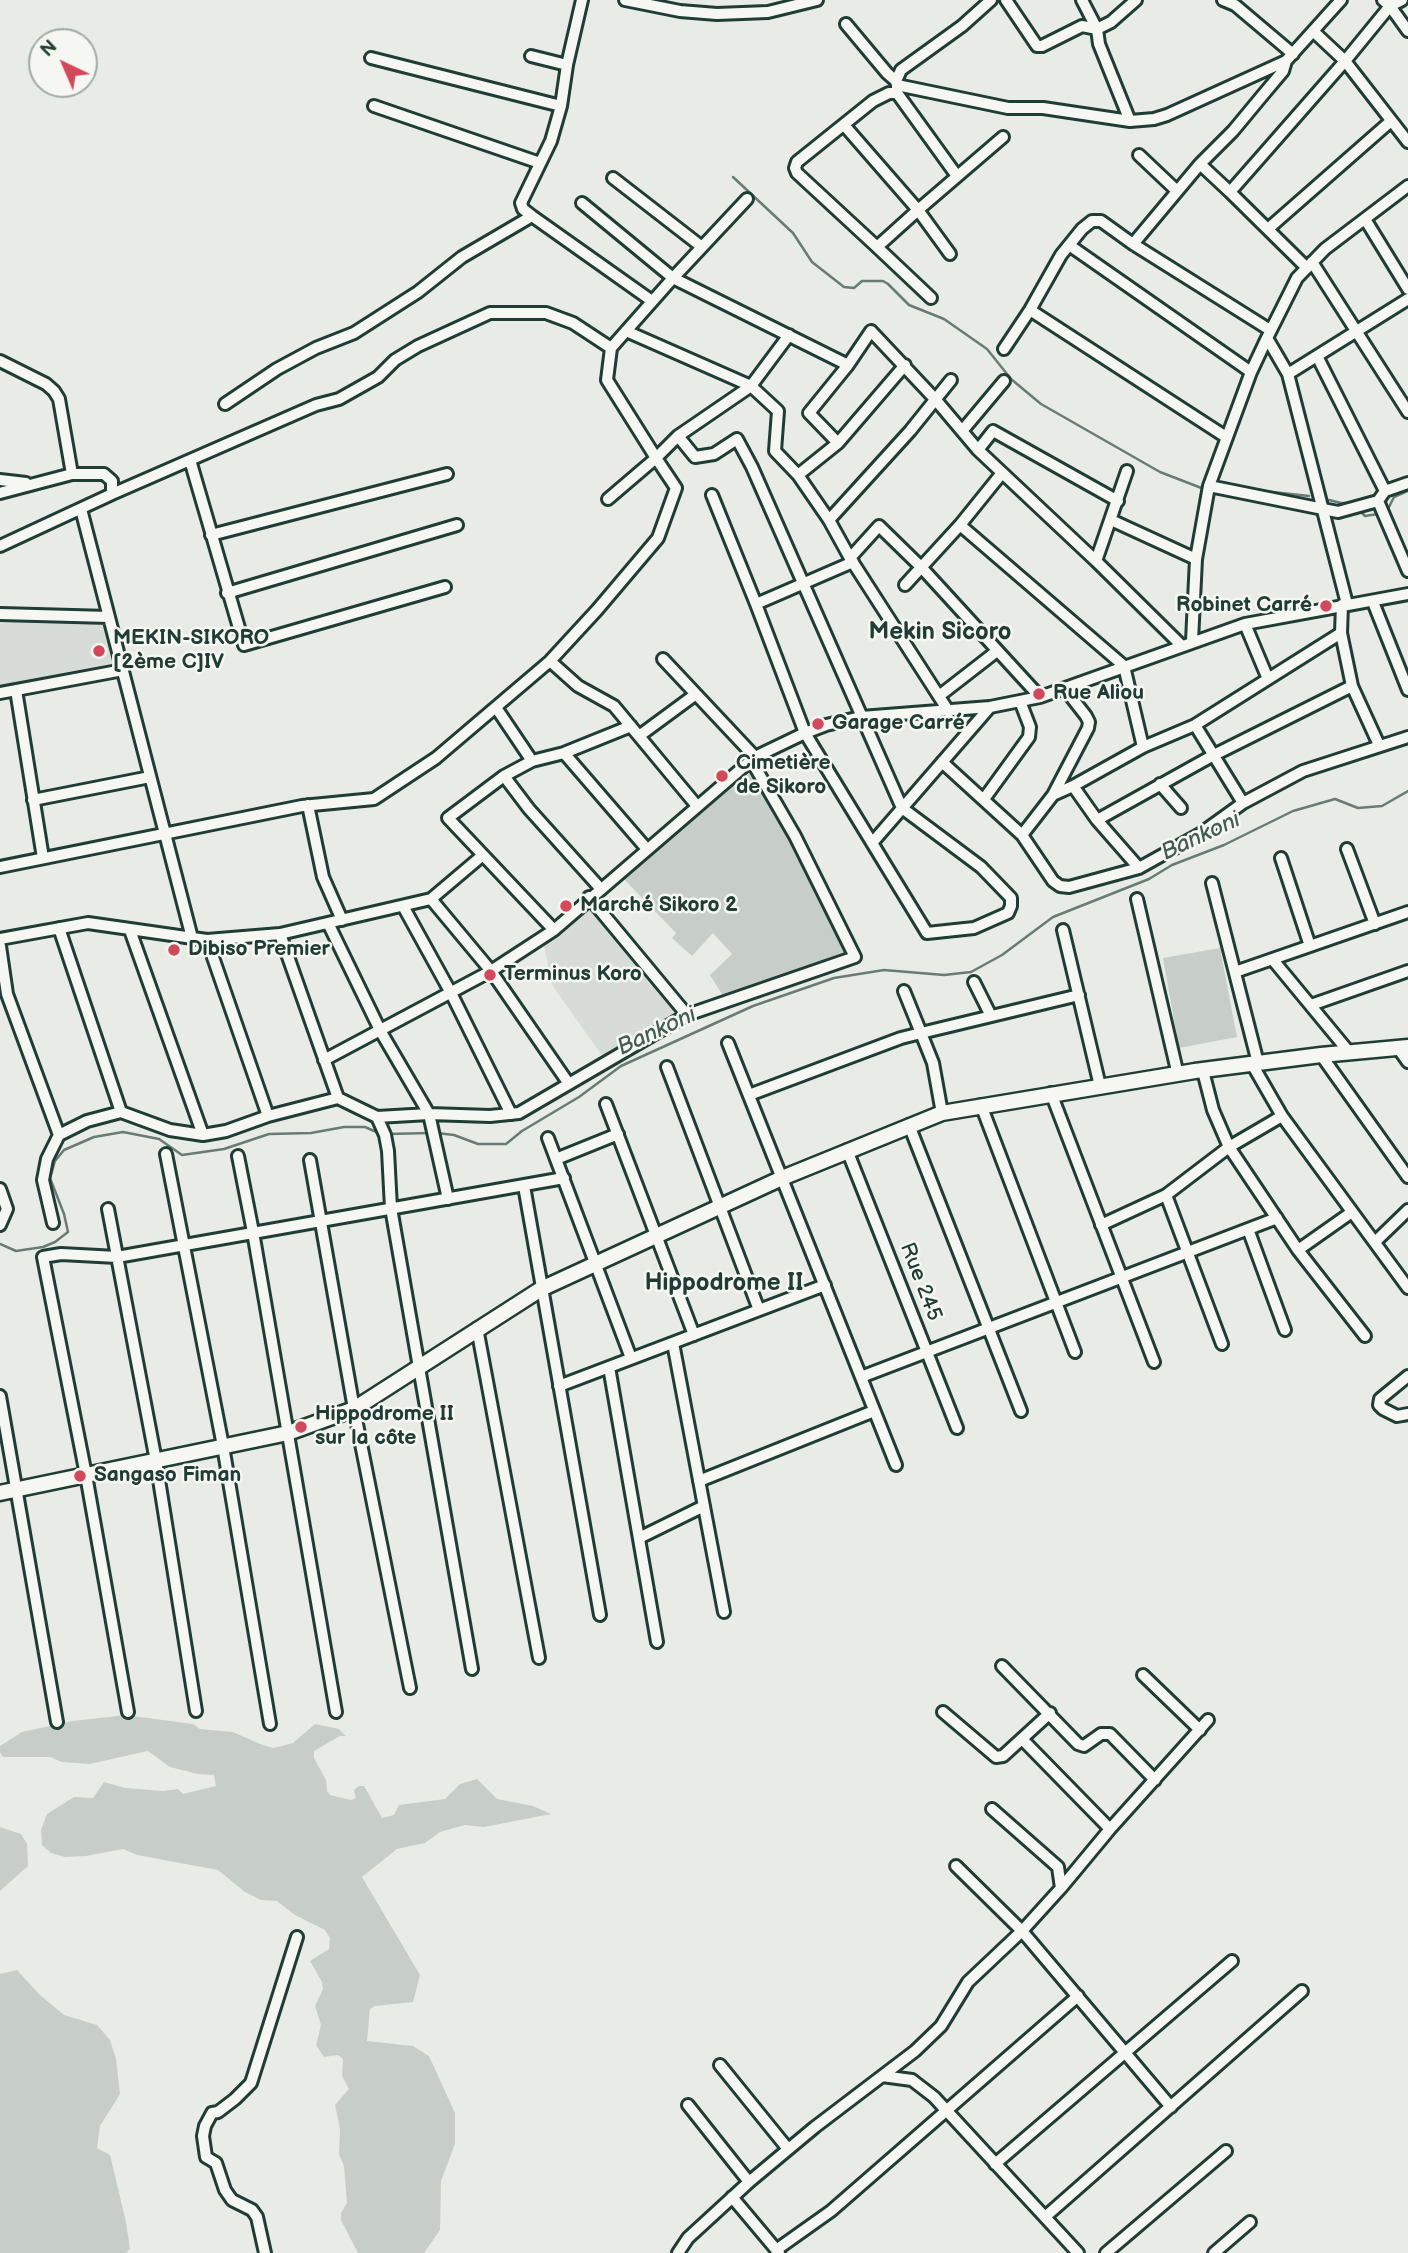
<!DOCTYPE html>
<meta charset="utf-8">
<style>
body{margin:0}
#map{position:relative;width:1408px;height:2253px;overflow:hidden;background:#e9ebe7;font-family:"Balsamiq Sans",sans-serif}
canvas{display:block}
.north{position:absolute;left:28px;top:28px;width:70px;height:70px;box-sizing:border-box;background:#f6f6f2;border:2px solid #a0aca6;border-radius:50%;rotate:316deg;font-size:19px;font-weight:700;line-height:28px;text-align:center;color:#1f3d34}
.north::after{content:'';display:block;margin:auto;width:24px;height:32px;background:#d1495b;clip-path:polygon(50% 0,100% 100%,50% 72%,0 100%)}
</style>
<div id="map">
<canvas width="1408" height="2253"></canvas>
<div class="north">N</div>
</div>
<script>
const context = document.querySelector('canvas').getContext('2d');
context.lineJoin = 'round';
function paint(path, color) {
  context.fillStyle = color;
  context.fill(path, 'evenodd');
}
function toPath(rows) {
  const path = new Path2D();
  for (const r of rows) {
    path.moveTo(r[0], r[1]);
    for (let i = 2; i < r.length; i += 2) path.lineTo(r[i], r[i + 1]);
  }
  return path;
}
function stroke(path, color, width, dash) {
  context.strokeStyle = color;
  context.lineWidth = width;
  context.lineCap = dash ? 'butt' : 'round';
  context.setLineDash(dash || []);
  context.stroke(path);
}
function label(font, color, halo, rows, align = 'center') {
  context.font = font + ' "Balsamiq Sans",sans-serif';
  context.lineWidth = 5;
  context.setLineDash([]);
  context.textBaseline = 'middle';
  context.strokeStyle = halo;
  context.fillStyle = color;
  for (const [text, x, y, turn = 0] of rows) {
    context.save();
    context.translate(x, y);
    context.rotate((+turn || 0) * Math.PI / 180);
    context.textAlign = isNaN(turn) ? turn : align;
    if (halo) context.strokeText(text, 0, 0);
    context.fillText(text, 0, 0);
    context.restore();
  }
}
paint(toPath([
 [0,618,106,623,118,668,0,690],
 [591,907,679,1014,608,1064,552,985,544,945]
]), '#d8dcd8');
paint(toPath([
 [750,773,791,836,799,861,846,951,725,999,710,975,732,954,713,933,692,956,672,938,676,933,622,877],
 [1220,948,1237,1037,1179,1048,1163,958],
 [125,1715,193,1724,200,1729,233,1732,260,1744,273,1748,293,1743,315,1724,339,1729,346,1736,340,1736,314,1751,314,1758,326,1780,327,1791,330,1795,351,1800,356,1798,354,1790,359,1786,364,1786,382,1818,394,1815,399,1805,445,1799,460,1784,477,1779,497,1799,533,1806,551,1814,484,1827,465,1825,440,1832,425,1843,397,1849,362,1877,420,1975,413,2002,375,2006,370,2009,367,2041,413,2046,429,2056,455,2113,455,2144,441,2181,440,2230,424,2253,358,2253,341,2220,341,2213,347,2203,344,2166,339,2154,340,2129,335,2105,349,2089,342,2076,343,2059,338,2055,324,2057,316,2045,321,2025,315,2006,323,1989,322,1982,310,1961,329,1949,330,1938,325,1930,295,1915,277,1901,261,1900,245,1892,218,1870,137,1855,123,1849,86,1856,65,1857,51,1853,42,1845,41,1830,47,1814,74,1797,93,1798,104,1782,125,1788,163,1791,178,1789,183,1794,216,1786,214,1775,198,1774,170,1767,148,1751,89,1764,62,1762,50,1757,3,1757,0,1752,0,1746,22,1732,73,1721],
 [0,1827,21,1834,27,1844,28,1866,0,1891],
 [17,1970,40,1995,64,2015,97,2025,110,2040,116,2059,120,2094,100,2126,97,2148,110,2155,126,2222,130,2249,126,2253,0,2253,0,1974]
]), '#c7cec9');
stroke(toPath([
 [733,177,793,233,812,262,844,287,854,288,862,281,883,281,888,284,909,305,944,319,987,349,1011,379,1041,404,1160,472,1204,489],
 [1254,490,1309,496],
 [1329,500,1341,503,1352,503],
 [1388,509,1394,497,1408,491],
 [1359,510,1365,516,1378,514],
 [437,1133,454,1135,478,1144,506,1144,522,1131,579,1097,621,1066,753,1006,834,978,884,970,944,975,971,972,1002,955,1053,917,1149,879,1172,865,1224,845,1293,811,1335,799,1358,808,1382,806,1408,791],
 [388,1134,430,1133],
 [0,1244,16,1251,43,1247,55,1242,68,1232,64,1214,50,1178,55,1161,64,1150,94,1137,123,1132,159,1139,182,1155,224,1149,269,1134,311,1133,344,1127,365,1127,381,1134]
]), '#687c75', 2.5);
const street = toPath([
 [625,0,680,11,717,14,768,12,817,0],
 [1006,0,1037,46,1042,46,1082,26,1097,29],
 [1082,0,1097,29],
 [1223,0,1235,5,1293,54],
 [1383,0,1390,6,1408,31],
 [846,24,887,73,896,81,897,85,1008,108,1043,108,1130,121,1154,119,1167,115,1286,61],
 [1313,31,1345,61,1408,142],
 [531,56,567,65],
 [371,58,561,106],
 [896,81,901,70,962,26,991,0],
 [897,93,957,176],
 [374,106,540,163],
 [1130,121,1099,44,1097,29,1111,22,1136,0],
 [844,125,918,210,877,247,931,298],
 [1139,155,1177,191],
 [1200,164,1230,192,1345,61,1390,6,1402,0],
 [613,178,702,247],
 [1230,192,1307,268],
 [582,203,673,278,848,365],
 [532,216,523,209,521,203,551,141,561,106,567,65,582,0],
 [1365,219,1408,289],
 [1269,228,1391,121],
 [1133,244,1200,164,1233,131,1262,96,1283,71,1286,61,1341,0],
 [1069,245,1251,372],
 [877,247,797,173,795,168,797,162,873,101,889,93,897,93,897,85],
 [950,254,918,210,1003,137],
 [1312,262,1408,412],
 [1030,310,1226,437],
 [626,331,751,386,778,411,775,451,798,475,829,520,850,558,949,712],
 [1267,338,1288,374,1347,604],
 [1004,349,1030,310,1061,255,1082,229,1092,221,1101,221,1133,244,1270,330],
 [1317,356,1385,491],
 [0,361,46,384,54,391,59,399,72,474],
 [1288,374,1408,299],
 [225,404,277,369,316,348,354,333,418,292,462,257,532,216,652,301],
 [962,431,1004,381],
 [678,436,695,457,714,454,737,439,752,467,902,808,981,867,1011,898,1011,906,1008,913,974,928,927,933,805,733,756,604,712,495],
 [838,443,809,413,848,365,871,331,935,399,978,450,1096,561,1181,645],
 [978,450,993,431,1118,501],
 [190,460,244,645,445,587],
 [798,475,838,443,905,365],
 [0,480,26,483],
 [1209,486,1338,512,1378,501,1385,491,1408,483],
 [0,493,72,474,104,474,112,481,112,494],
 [608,499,656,458,607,380,611,348,673,278,747,199],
 [1378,501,1408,571],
 [81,509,192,938],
 [829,520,910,431,951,380],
 [1111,520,1196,559],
 [960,525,1124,666,1143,747],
 [211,535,447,474],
 [0,546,112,494,316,405,339,399,378,377,395,360,418,346,490,313,546,313,573,323,611,348],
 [850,558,879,526,922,568,1040,697],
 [1096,561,1127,471],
 [905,585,960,525,1002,473],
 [227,593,457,525],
 [1373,602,1408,690],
 [756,604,853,562],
 [1342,605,1341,633,1352,686,1379,745],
 [0,614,109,617],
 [1245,624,1268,679],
 [1192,641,1196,559,1209,486,1251,372,1267,338,1297,278,1325,249,1408,186],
 [663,659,755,757],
 [550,661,578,686,614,706,697,806],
 [16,690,43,858],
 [0,693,123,670],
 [939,696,997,651],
 [497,709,532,761],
 [1195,725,1243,803],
 [639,736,696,694],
 [564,753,646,848],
 [942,762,1022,835,1053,881,1060,886,1069,887,1139,868,1200,834,1243,803,1303,771,1408,737],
 [504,776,529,809,600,888],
 [1160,784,1181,808],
 [1073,786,1143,747,1195,725,1341,633],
 [1053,795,1073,786,1097,820],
 [984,799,1029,737,1030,727,1020,701],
 [33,800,150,777],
 [308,805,323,877,342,920],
 [1022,835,1053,795,1088,728,1089,722,1086,716,1065,689],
 [872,843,990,707],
 [1347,849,1375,924],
 [1281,858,1310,946],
 [0,867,302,806,374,799,436,758,550,661,597,610,658,538,676,488,656,458,678,436,751,386,789,335],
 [1139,868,1097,820,1212,756,1352,686],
 [1212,883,1258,1063],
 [589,897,687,1015],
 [431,899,491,971,569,1084],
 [1137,899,1178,1075],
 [403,906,451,993,511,1114],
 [328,923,381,1032,429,1114,448,1199],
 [59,928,121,1112],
 [130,930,203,1135],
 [554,930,448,818,504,776,532,761,564,753,631,726],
 [1063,930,1100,1086],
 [280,934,338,1098],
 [0,939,88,923,207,940,280,934,431,899,483,855],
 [207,940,268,1116],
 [0,946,7,994,59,1135],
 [1273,960,1349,1052],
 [1235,972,1408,912],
 [974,982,991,1016],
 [1311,1005,1408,971],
 [728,1043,896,1465],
 [1398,1048,1408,1062],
 [1321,1055,1408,1177],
 [324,1060,491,971,554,930,755,757,805,733,826,725,861,717,990,707,1040,697,1245,624,1408,594],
 [1252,1064,1282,1116,1408,1288],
 [667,1067,759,1310],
 [1203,1071,1213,1110,1229,1147,1298,1250,1365,1336],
 [1051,1093,1154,1362],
 [749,1095,901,1038,921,1033,904,991],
 [606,1104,694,1335],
 [981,1105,1075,1352],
 [942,1113,933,1063,921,1033,1079,995],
 [377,1117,385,1135,388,1151,391,1208,472,1669],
 [909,1125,1021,1411],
 [548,1138,631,1358],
 [847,1150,957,1428],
 [166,1154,223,1446,270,1724],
 [238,1156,253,1232,336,1712],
 [556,1159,618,1134],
 [310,1160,354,1409,410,1688],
 [524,1186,600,1615],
 [0,1189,7,1209,0,1225],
 [1166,1195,1222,1344],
 [108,1209,156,1461,196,1711],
 [53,1223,43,1180,47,1159,59,1135,87,1121,121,1112,170,1130,203,1135,226,1131,268,1116,338,1098,377,1117,429,1114,490,1116,519,1113,687,1015,855,957,795,836,751,760],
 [1101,1225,1166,1195,1229,1147,1282,1116],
 [1248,1229,1285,1330],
 [1375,1242,1408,1210],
 [1298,1250,1352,1212],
 [477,1328,539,1658],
 [673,1343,724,1612],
 [609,1367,657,1642],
 [1408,1376,1380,1399,1379,1405,1383,1409,1397,1416,1408,1414],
 [861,1377,1277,1218],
 [559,1386,825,1285],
 [0,1396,57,1722],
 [699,1481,874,1411],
 [639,1538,704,1506],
 [1002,1666,1078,1744,1084,1746,1101,1734,1110,1734,1155,1780],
 [1143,1675,1200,1730],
 [128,1712,86,1475,43,1257,61,1254,117,1257,564,1178],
 [943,1712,996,1757,1003,1756,1050,1713],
 [1022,1739,1110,1829],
 [956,1866,1022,1931,1171,2107],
 [1061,1888,1110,1829,1208,1720],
 [720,2065,788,2149],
 [882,2076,912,2080,934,2097,1078,2253],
 [688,2105,749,2182],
 [995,2164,1232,1961],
 [732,2197,779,2253],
 [1045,2217,1302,1991],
 [776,2250,831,2211,1078,1996],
 [265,2253,257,2217,252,2210,232,2200,225,2190,216,2163,206,2157,203,2136,205,2126,212,2113,218,2112,235,2099,251,2083,297,1937],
 [678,2253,688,2238,749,2182,815,2127,915,2051,941,2026,968,1982,1022,1931,1061,1888,1058,1867,992,1809],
 [1106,2253,1226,2151],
 [1214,2253,1250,2222]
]);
const secondary = toPath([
 [0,1493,288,1433,354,1409,541,1289,782,1178,942,1113,1195,1071,1321,1055,1408,1047]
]);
stroke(street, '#1f3d34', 16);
stroke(secondary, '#1f3d34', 19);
stroke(street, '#f6f6f2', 10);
stroke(secondary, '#f6f6f2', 14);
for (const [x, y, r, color] of [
 [1326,606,7,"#d1495b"],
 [99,651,7,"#d1495b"],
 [1039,694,7,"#d1495b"],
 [818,724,7,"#d1495b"],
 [722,776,7,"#d1495b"],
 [566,906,7,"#d1495b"],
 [174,950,7,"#d1495b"],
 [490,975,7,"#d1495b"],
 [301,1427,7,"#d1495b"],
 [80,1476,7,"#d1495b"]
]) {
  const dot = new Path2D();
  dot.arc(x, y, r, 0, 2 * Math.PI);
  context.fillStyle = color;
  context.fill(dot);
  stroke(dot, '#f6f6f2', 2.5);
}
label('bold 21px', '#1f3d34', '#f6f6f2', [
 ["Robinet Carré",1312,606,"right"],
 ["MEKIN-SIKORO",113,639],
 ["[2ème C]IV",113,663],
 ["Rue Aliou",1053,694],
 ["Garage Carré",832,724],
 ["Cimetière",736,764],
 ["de Sikoro",736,788],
 ["Marché Sikoro 2",580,906],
 ["Dibiso Premier",188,950],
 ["Terminus Koro",504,975],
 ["Hippodrome II",315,1415],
 ["sur la côte",315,1439],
 ["Sangaso Fiman",94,1476]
], 'left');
label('21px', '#1f3d34', '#f6f6f2', [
 ["Rue 245",920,1282,69]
]);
label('italic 23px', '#445c54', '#f6f6f2', [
 ["Bankoni",1201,837,-25],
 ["Bankoni",657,1032,-25]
]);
label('bold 24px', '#1f3d34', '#f6f6f2', [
 ["Mekin Sicoro",940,633],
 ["Hippodrome II",724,1284]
]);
</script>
